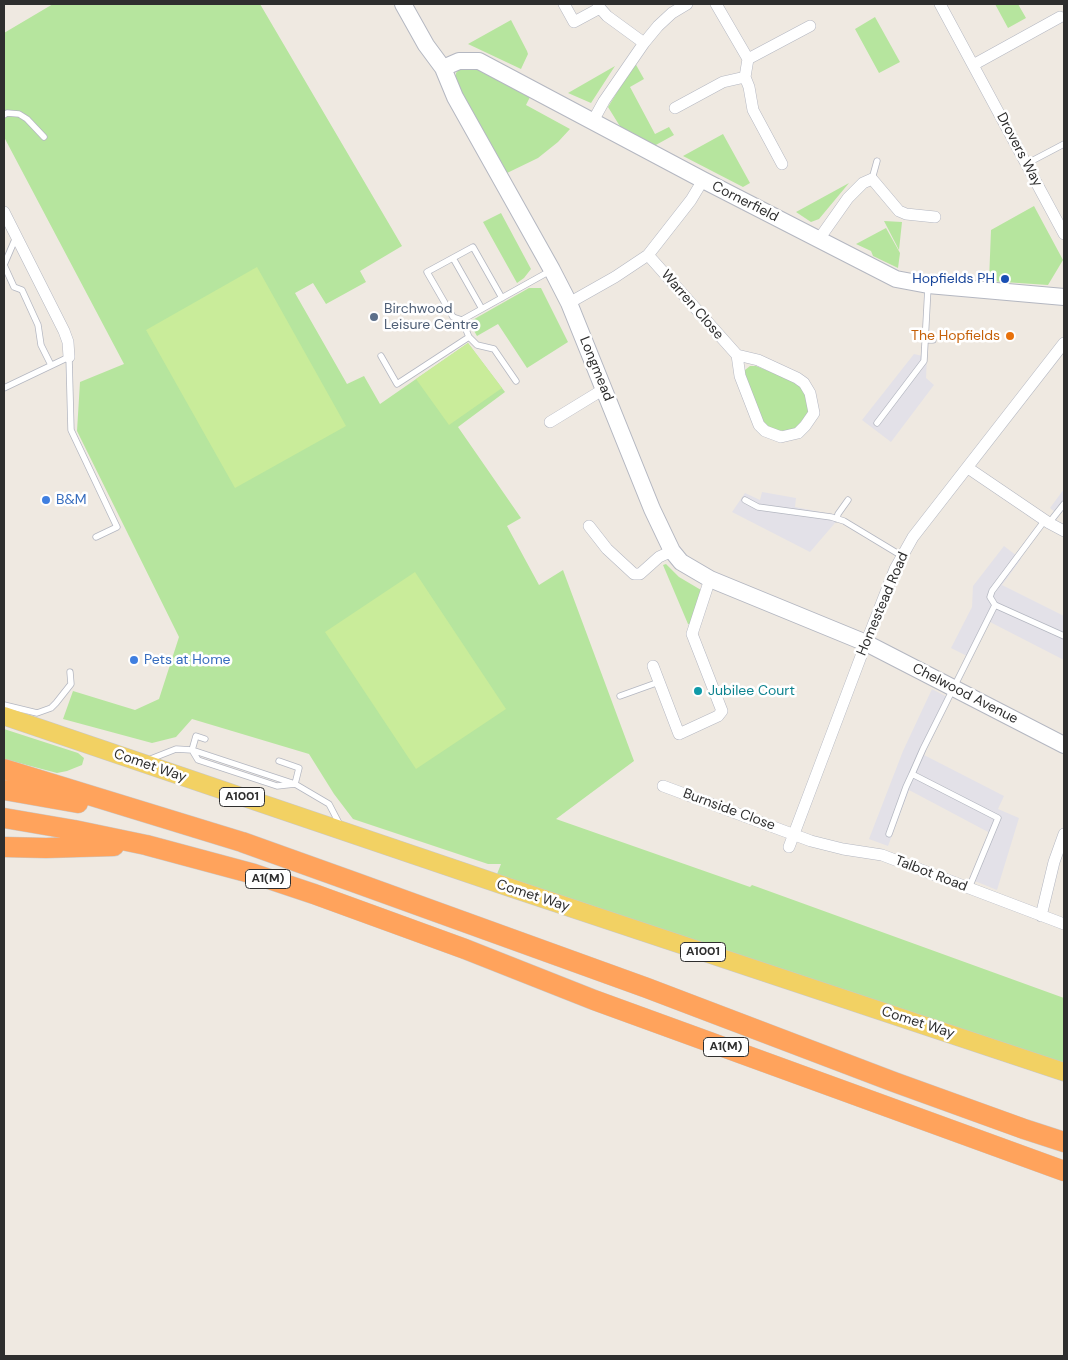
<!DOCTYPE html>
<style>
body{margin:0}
#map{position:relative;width:1068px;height:1360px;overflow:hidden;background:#efe9e1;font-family:"DM Sans",sans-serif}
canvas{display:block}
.frame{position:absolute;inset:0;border:5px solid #2e2e2e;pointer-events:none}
</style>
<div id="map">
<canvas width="1068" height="1360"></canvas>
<div class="frame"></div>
</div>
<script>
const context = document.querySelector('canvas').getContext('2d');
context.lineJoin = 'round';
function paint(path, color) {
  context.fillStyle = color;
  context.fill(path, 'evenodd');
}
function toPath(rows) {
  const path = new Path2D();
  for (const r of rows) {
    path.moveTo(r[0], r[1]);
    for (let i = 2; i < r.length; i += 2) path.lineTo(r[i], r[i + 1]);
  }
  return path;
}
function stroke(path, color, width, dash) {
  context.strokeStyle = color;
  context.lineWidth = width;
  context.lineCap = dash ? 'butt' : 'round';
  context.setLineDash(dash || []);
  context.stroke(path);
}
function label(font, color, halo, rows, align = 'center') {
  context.font = font + ' "DM Sans",sans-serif';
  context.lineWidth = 5;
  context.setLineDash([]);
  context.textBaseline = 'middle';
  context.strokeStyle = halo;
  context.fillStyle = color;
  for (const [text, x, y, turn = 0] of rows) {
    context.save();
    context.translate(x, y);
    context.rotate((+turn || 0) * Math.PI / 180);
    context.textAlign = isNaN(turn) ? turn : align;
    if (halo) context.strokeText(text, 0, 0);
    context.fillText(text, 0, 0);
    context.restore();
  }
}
paint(toPath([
 [914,354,927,357,926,378,934,385,891,442,862,420],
 [1064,489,1064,509,1059,515,1050,508],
 [762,492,796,498,795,507,841,516,810,552,732,512,745,493,760,500],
 [1004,546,1021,559,1002,585,1064,616,1064,660,990,622,971,658,951,648,972,607,973,586],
 [932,689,951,699,924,755,1004,796,998,809,1019,818,997,890,970,879,990,833,909,790,888,846,869,839,903,751]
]), '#e3e1e8');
paint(toPath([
 [53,4,260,4,402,246,360,271,366,282,326,304,313,283,295,293,347,384,364,376,380,404,468,343,505,392,458,427,521,518,507,526,539,585,563,570,634,761,556,819,750,887,752,885,1064,998,1064,1064,497,874,501,864,488,864,353,819,334,794,309,754,192,719,176,737,152,743,63,719,73,691,135,710,159,699,179,637,77,431,80,382,124,364,4,137,4,33],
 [995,4,1018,4,1026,18,1008,28],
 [875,17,900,62,879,73,855,29],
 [511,20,527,51,528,54,521,69,468,44],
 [635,63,644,79,630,87,655,134,669,127,674,135,654,146,621,128,608,107],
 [471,66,530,97,526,105,570,129,558,142,538,158,505,174,455,80,456,73,459,69],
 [615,66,591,103,568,93],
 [723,134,750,183,743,187,683,156],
 [849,183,819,219,811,222,796,212],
 [1034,206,1063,260,1048,285,989,281,991,230],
 [501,213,531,269,524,278,517,283,483,222],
 [884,221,902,222,899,250],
 [886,228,900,253,898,268,873,256,871,251,856,244],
 [529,288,541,288,568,342,527,368,498,324,477,336,469,322],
 [750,366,756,366,798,383,809,401,808,413,795,429,786,431,774,430,765,424,759,416,745,376,745,370],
 [666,564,679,577,701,590,691,625,688,624,663,565],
 [4,729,78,753,84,758,82,765,67,771,57,773,4,759]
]), '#b6e59e');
paint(toPath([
 [257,267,346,426,235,488,146,330],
 [468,343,502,388,449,425,416,379],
 [415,572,506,709,416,769,325,632]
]), '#c9ec9a');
const lane = toPath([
 [4,115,7,113,19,114,27,119,44,137],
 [1026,164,1064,144],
 [872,179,877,161],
 [16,237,4,265,14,287,22,290,38,325,41,345,51,365],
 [453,258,482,309],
 [502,298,473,247,427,272,453,317,462,320,550,271],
 [469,337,477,345,494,349,516,381],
 [925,340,933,340],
 [381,356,397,384,469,337,462,320],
 [4,388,69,357,71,430,117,527,96,537],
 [877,423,924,361,928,287],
 [745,500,758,507,831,517,844,521,902,556],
 [837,519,838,514,848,500],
 [1049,523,1064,504],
 [995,605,1064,636],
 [620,696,659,682],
 [4,705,37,713,51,708,56,703,71,684,70,672],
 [205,739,196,736,192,750,198,760,277,786,295,784,329,804,340,825],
 [148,760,176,749,192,750,295,784,299,768,279,761],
 [889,834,906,787,912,774],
 [969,888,998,818,912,774,923,749,995,605,990,597,992,591,1045,520]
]);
const street = toPath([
 [564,4,574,22,600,8,598,4],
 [716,4,748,59,745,77,749,87,753,110,782,164],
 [940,4,1064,234],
 [600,8,607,16,644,43],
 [748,59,810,26],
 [973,65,1060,17],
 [675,108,723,82,745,77],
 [593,121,604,101,644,43,658,26,672,13,687,4],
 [4,212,64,331,68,342,69,357],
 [819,239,848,198,863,183,872,179,899,211,906,214,935,217],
 [648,255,737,355,758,360,797,378,804,383,810,393,814,413,805,426,798,433,781,437,765,431,759,425,740,376,737,355],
 [569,303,615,277,648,255,691,200,703,180],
 [550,422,604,389],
 [968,468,1049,523,1064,531],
 [589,526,607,549,634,574,640,574,659,557,672,551],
 [653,666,679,734,718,716,722,711,692,634,710,579],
 [663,786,811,841,843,849,882,855,1064,924],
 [789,847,866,643,895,569,913,537,1064,343],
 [1041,916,1054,862,1064,834]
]);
const secondary = toPath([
 [403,4,426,45,443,68,455,97,552,270,569,303,652,509,672,551,681,562,710,579,866,643,1064,745],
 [443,68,459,61,479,61,703,180,896,279,928,285,1064,297]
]);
const primary = toPath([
 [4,716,508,887,1064,1072]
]);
const highway = toPath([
 [4,769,242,842,351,881,647,988,894,1082,1024,1129,1064,1142],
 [4,790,78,803],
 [4,818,74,830,146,845,254,874,314,894,465,949,594,1000,1064,1171],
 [4,847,46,848,114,846]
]);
stroke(lane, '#b4b7c1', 7);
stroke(street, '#b4b7c1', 12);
stroke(secondary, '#b4b7c1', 18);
stroke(primary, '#c9c9c9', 19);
stroke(highway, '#c9c9c9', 21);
stroke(lane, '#fff', 5.5);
stroke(street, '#fff', 11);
stroke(secondary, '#fff', 16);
stroke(primary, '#f2d163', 18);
stroke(highway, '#ffa35c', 20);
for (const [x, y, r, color] of [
 [1005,279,5,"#1a4fb4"],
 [374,317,5,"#5c6f8a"],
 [1010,336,5,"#e8710a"],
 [46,500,5,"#3f7fe0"],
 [134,660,5,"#3f7fe0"],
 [698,691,5,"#0f9aa8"]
]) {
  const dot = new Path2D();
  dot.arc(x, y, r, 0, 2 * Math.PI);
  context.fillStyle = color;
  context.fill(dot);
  stroke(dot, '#fff', 2);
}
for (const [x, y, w] of [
 [242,797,45],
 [268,879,45],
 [703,952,45],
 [726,1047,45]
]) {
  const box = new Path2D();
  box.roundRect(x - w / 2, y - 9.5, w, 19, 4);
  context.fillStyle = '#fff';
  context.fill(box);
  stroke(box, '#2e2e2e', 1);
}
label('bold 12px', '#2e2e2e', null, [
 ["A1001",242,797],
 ["A1(M)",268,879],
 ["A1001",703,952],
 ["A1(M)",726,1047]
]);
label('14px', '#2e2e2e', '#fff', [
 ["Drovers Way",1019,150,62],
 ["Cornerfield",745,202,27],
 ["Warren Close",692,305,49],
 ["Longmead",596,369,68],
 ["Homestead Road",883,604,-67],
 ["Chelwood Avenue",965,694,27],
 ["Comet Way",150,766,19],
 ["Burnside Close",729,810,20],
 ["Talbot Road",931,874,21],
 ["Comet Way",533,896,18],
 ["Comet Way",918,1023,18]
]);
label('14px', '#164399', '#fff', [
 ["Hopfields PH",995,279]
], 'right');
label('14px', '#4e5e75', '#fff', [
 ["Birchwood",384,309],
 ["Leisure Centre",384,325]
], 'left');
label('14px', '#c56008', '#fff', [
 ["The Hopfields",1000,336]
], 'right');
label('14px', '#366cbe', '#fff', [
 ["B&M",56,500],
 ["Pets at Home",144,660]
], 'left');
label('14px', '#0d838f', '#fff', [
 ["Jubilee Court",708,691]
], 'left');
</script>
